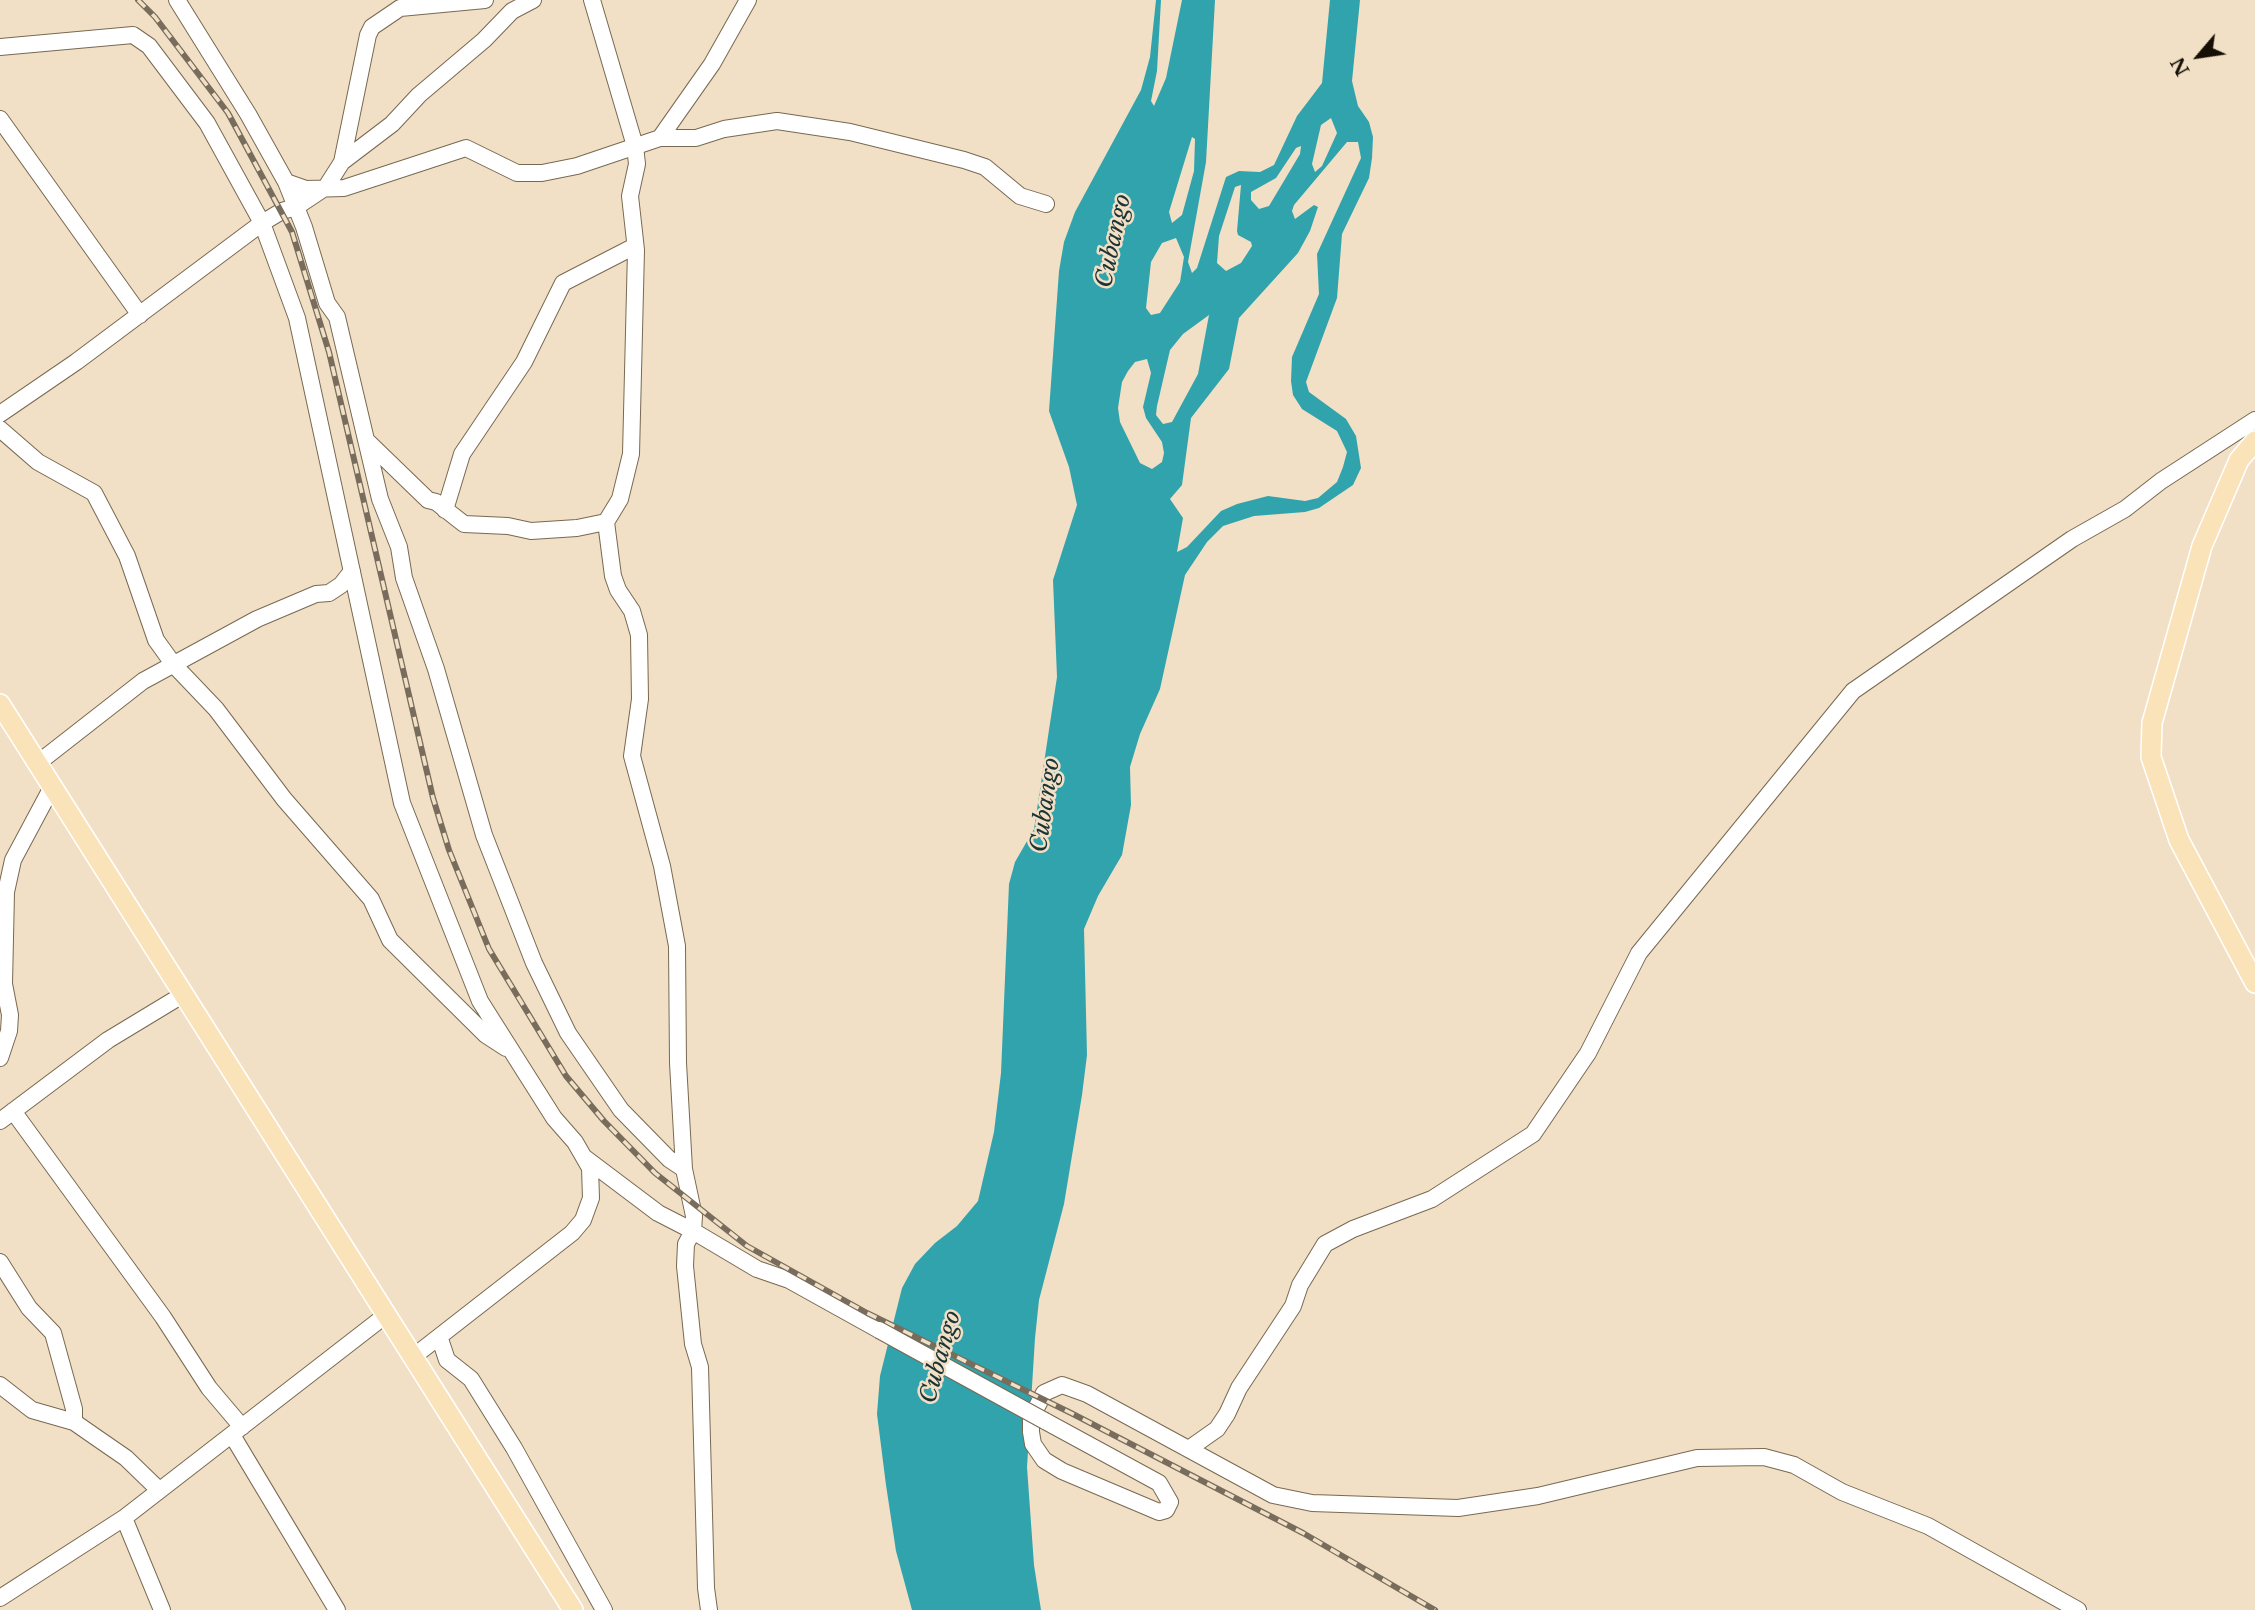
<!DOCTYPE html>
<style>
body{margin:0}
#map{position:relative;width:2255px;height:1610px;overflow:hidden;background:#f1e0c5;font-family:"Libre Baskerville",serif}
canvas{display:block}
.north{position:absolute;left:2164px;top:21px;width:70px;height:70px;-webkit-text-stroke:5px #f1e0c5;paint-order:stroke;rotate:241deg;font-size:19px;font-weight:700;line-height:28px;text-align:center;color:#150f06}
.north::after{content:'';display:block;margin:auto;width:24px;height:32px;background:#150f06;clip-path:polygon(50% 0,100% 100%,50% 72%,0 100%)}
</style>
<div id="map">
<canvas width="2255" height="1610"></canvas>
<div class="north">N</div>
</div>
<script>
const context = document.querySelector('canvas').getContext('2d');
context.lineJoin = 'round';
function paint(path, color) {
  context.fillStyle = color;
  context.fill(path, 'evenodd');
}
function toPath(rows) {
  const path = new Path2D();
  for (const r of rows) {
    path.moveTo(r[0], r[1]);
    for (let i = 2; i < r.length; i += 2) path.lineTo(r[i], r[i + 1]);
  }
  return path;
}
function stroke(path, color, width, dash) {
  context.strokeStyle = color;
  context.lineWidth = width;
  context.lineCap = dash ? 'butt' : 'round';
  context.setLineDash(dash || []);
  context.stroke(path);
}
function label(font, color, halo, rows, align = 'center') {
  context.font = font + ' "Libre Baskerville",serif';
  context.lineWidth = 5;
  context.setLineDash([]);
  context.textBaseline = 'middle';
  context.strokeStyle = halo;
  context.fillStyle = color;
  for (const [text, x, y, turn = 0] of rows) {
    context.save();
    context.translate(x, y);
    context.rotate((+turn || 0) * Math.PI / 180);
    context.textAlign = isNaN(turn) ? turn : align;
    if (halo) context.strokeText(text, 0, 0);
    context.fillText(text, 0, 0);
    context.restore();
  }
}
paint(toPath([
 [1156,0,1161,0,1157,71,1151,101,1154,106,1166,78,1182,0,1215,0,1206,162,1188,262,1192,273,1197,268,1226,177,1239,171,1260,172,1274,165,1297,116,1322,83,1330,0,1360,0,1352,81,1358,106,1369,122,1373,137,1372,158,1369,178,1342,234,1337,298,1306,382,1309,392,1346,419,1356,436,1361,468,1353,485,1319,508,1305,512,1254,516,1223,526,1207,542,1185,575,1160,689,1140,734,1130,767,1131,805,1122,855,1098,896,1084,929,1087,1055,1082,1095,1064,1204,1039,1300,1035,1338,1027,1467,1034,1565,1041,1610,912,1610,896,1551,886,1485,877,1414,880,1376,902,1288,915,1264,935,1243,957,1226,978,1201,994,1132,1001,1073,1009,884,1015,862,1034,829,1057,677,1053,580,1077,505,1069,467,1049,411,1059,271,1064,242,1075,212,1141,90,1150,57],
 [1331,118,1337,133,1322,166,1315,172,1312,164,1321,125],
 [1192,137,1195,139,1194,171,1182,215,1172,223,1169,212],
 [1347,142,1358,142,1361,158,1317,254,1319,294,1292,357,1291,381,1293,395,1302,409,1337,431,1347,452,1343,467,1337,482,1318,498,1305,501,1268,496,1237,504,1221,511,1187,547,1177,552,1183,518,1170,499,1182,485,1191,418,1229,369,1239,318,1298,253,1310,231,1318,207,1314,205,1295,219,1292,211,1294,205],
 [1301,146,1300,154,1269,206,1259,209,1251,200,1251,192,1276,178,1296,148],
 [1241,185,1237,231,1238,235,1251,242,1252,246,1241,263,1226,271,1217,263,1219,236,1235,187],
 [1176,238,1184,257,1180,282,1160,313,1151,315,1146,308,1151,262,1162,243],
 [1209,315,1198,374,1172,422,1163,424,1156,415,1157,406,1170,350,1183,334],
 [1147,359,1151,373,1143,407,1146,418,1162,442,1164,453,1162,462,1152,469,1140,463,1120,422,1118,408,1122,382,1128,371,1135,362]
]), '#31a3ac');
const minor = toPath([
 [177,0,248,114,286,182,304,227,327,303,337,317,380,499,399,547,404,578,436,669,484,835,534,963,568,1033,621,1110,669,1159,684,1169,694,1216,693,1231,757,1269,789,1280,879,1330],
 [592,0,635,146,637,164,630,196,636,250,631,454,620,499,606,522],
 [0,47,133,35,149,46,207,123,262,223,297,318,402,803,480,1001,554,1118,575,1142,590,1168,591,1198,583,1220,572,1233,413,1357],
 [0,119,140,315],
 [660,138,712,64,748,0],
 [342,162,368,35,372,27,400,8,485,0],
 [286,182,306,189,344,188,466,148,517,173,542,173,577,166,660,138,696,138,724,129,777,121,850,132,964,160,985,167,1020,196,1046,204],
 [0,414,76,362,262,223,282,211,296,207,326,187,342,162,392,124,419,95,484,40,512,11,533,0],
 [0,429,38,462,94,493,127,556,156,640,174,665,216,709,284,799,371,899,390,940,486,1035,506,1048],
 [367,441,428,500,436,502,464,524,508,526,531,531,577,528,606,522,613,576,618,590,632,611,639,635,640,699,632,756,662,866,677,946,678,1063,684,1169],
 [445,510,462,454,524,362,563,283,635,246],
 [38,763,143,681,257,619,316,594,329,593,341,585,352,571],
 [0,1058,9,1031,10,1015,4,984,6,892,13,860,52,787],
 [13,1111,163,1317,209,1388,242,1427],
 [0,1121,108,1040,184,994],
 [585,1158,658,1213,693,1231,686,1244,685,1266,693,1344,700,1367,706,1588,709,1610],
 [0,1262,29,1308,53,1333,74,1409,74,1422],
 [440,1339,447,1360,471,1379,514,1448,604,1610],
 [0,1385,32,1410,74,1422,97,1438,126,1458,159,1490],
 [1045,1421,1159,1483,1170,1502,1166,1510,1159,1512,1062,1471,1044,1460,1033,1444,1031,1432,1031,1418,1044,1393,1062,1385,1087,1394,1273,1495,1312,1503,1458,1508,1538,1496,1697,1458,1764,1457,1794,1465,1842,1492,1928,1526,2078,1610],
 [232,1435,337,1610],
 [1190,1448,1217,1429,1227,1414,1239,1388,1293,1306,1300,1285,1325,1244,1353,1229,1432,1199,1533,1134,1588,1053,1639,953,1853,691,2072,539,2125,509,2161,481,2255,420],
 [124,1518,162,1610],
 [0,1598,124,1518,386,1315]
]);
const major = toPath([
 [2255,441,2239,460,2202,546,2152,723,2151,757,2179,840,2255,983],
 [0,704,573,1610]
]);
stroke(minor, '#786951', 18);
stroke(major, '#fff', 22);
stroke(minor, '#fff', 16);
stroke(major, '#fbe3b9', 19);
const rail = toPath([
 [138,0,155,17,228,113,292,232,329,352,433,798,449,850,489,949,566,1076,604,1121,655,1173,747,1246,867,1313,1071,1413,1303,1533,1435,1610]
]);
stroke(rail, '#786d5c', 6);
stroke(rail, '#f1e0c5', 3.5, [10]);
const minorBridge = toPath([
 [879,1330,1045,1421]
]);
stroke(minorBridge, '#786951', 18, []);
stroke(minorBridge, '#fff', 16);
label('italic 23px', '#1b3335', '#f1e0c5', [
 ["Cubango",1114,241,-78],
 ["Cubango",1046,805,-82],
 ["Cubango",941,1357,-74]
]);
</script>
